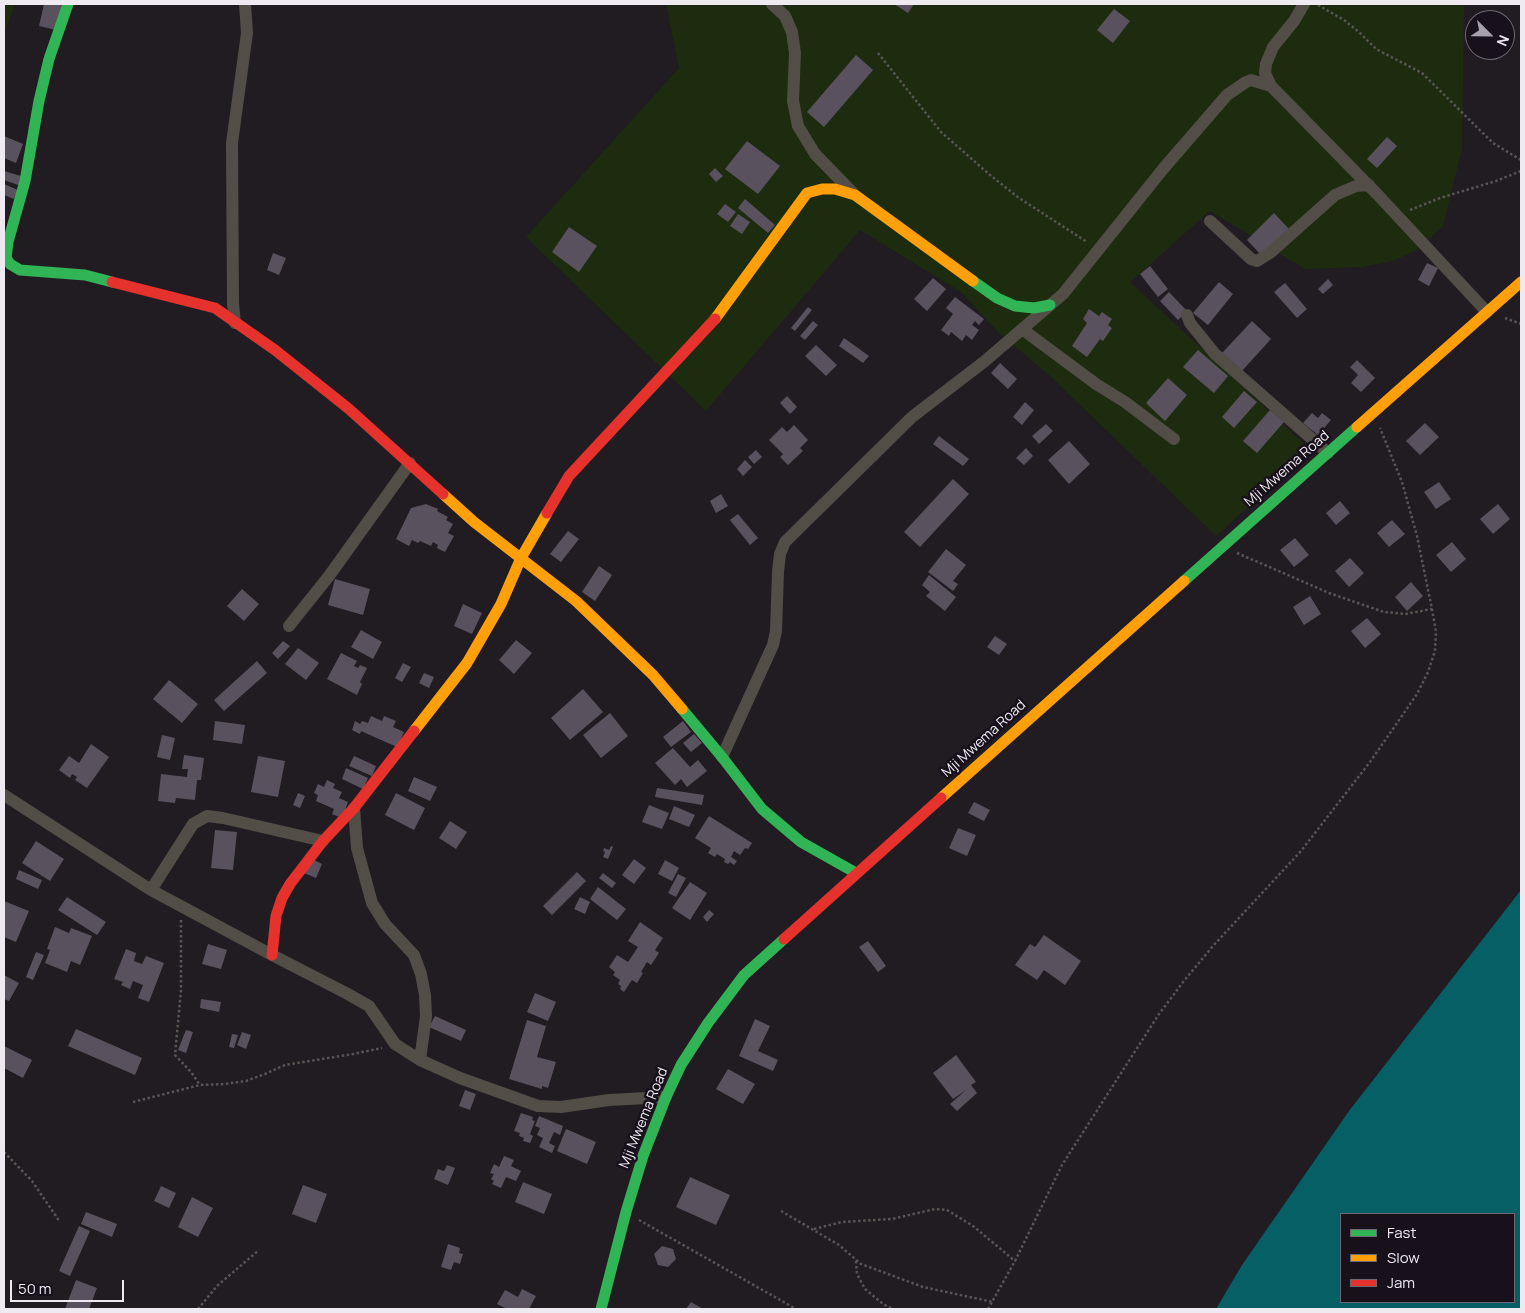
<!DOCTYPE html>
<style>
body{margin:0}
#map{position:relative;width:1525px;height:1313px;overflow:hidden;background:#201c22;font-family:Manrope,sans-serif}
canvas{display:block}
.frame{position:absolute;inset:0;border:5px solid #efeaf1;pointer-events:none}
.legend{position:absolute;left:1340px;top:1213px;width:175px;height:90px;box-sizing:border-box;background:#18111b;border:1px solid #6e6871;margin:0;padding:6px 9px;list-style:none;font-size:15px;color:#efeaf1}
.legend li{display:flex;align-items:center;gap:10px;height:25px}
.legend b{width:25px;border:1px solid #6e6871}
.north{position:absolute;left:1465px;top:10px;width:50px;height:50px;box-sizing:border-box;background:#18111b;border:1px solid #6e6871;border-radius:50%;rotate:113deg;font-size:14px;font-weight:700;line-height:20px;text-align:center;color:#efeaf1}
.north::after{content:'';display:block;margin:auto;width:18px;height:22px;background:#a7a2a9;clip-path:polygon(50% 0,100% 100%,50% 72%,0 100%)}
.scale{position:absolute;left:10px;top:1280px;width:114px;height:22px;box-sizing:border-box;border:2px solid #efeaf1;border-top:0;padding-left:6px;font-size:15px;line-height:18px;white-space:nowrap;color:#efeaf1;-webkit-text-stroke:4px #18111b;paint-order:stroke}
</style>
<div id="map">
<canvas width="1525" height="1313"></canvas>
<div class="frame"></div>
<ul class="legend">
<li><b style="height:6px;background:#30b455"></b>Fast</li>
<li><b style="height:6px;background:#ff9f0a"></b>Slow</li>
<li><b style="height:6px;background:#e5322d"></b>Jam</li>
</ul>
<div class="north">N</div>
<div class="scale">50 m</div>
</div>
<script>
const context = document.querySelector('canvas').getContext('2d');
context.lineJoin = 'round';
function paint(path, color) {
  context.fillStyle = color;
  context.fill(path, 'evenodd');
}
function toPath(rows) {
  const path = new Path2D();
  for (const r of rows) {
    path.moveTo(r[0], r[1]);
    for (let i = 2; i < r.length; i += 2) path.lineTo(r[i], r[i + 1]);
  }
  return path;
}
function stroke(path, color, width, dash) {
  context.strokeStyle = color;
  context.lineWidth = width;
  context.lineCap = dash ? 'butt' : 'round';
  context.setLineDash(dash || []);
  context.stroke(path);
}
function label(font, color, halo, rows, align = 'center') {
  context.font = font + ' Manrope,sans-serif';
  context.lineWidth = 5;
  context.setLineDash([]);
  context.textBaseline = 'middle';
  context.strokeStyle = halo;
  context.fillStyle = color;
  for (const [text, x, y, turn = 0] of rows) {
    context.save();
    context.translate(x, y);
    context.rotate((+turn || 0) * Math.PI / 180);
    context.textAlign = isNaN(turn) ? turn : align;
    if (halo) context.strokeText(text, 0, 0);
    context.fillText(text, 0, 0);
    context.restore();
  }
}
paint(toPath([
 [4,4,15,4,4,33],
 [666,4,1464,4,1462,149,1443,226,1417,250,1393,261,1362,267,1305,269,1210,211,1130,282,1311,450,1216,536,1048,374,1000,334,961,292,860,230,706,411,526,237,679,68]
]), '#1d2c0e');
paint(toPath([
 [1521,890,1521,1309,1216,1309,1242,1265,1349,1111],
 [1341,1214,1514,1214,1514,1302,1341,1302]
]), '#065f64');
paint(toPath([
 [44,4,62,4,56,30,39,26],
 [894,4,914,4,908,13],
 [1114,9,1130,21,1113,43,1097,30],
 [856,55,873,70,824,127,807,112],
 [4,136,23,144,16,163,4,158],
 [1387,137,1397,146,1377,168,1367,159],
 [747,141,780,166,758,194,725,169],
 [715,168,723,176,716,182,709,174],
 [4,171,24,177,21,186,4,180],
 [4,184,18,190,14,199,4,195],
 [745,199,775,225,768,233,738,208],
 [725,204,736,212,728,222,717,214],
 [1274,213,1289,229,1262,256,1247,240],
 [738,214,750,222,742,234,730,226],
 [569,227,597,246,579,272,552,252],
 [273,253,286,258,279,275,267,270],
 [1427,263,1438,268,1429,286,1418,280],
 [1150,266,1168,289,1158,297,1140,274],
 [933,278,946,289,927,311,914,299],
 [1328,279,1333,285,1323,294,1318,289],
 [1219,282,1233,294,1208,325,1193,313],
 [1285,283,1307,309,1297,318,1274,292],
 [1169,292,1187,311,1178,320,1160,301],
 [955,297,984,319,979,325,975,321,972,325,979,330,972,340,966,335,962,341,951,332,949,336,941,330,953,314,946,308],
 [808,307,812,310,795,331,791,328],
 [1089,309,1099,316,1102,312,1112,319,1108,325,1112,328,1103,341,1100,339,1087,357,1072,346,1087,323,1083,319],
 [813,321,818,325,805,340,800,336],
 [1252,321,1271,339,1241,372,1222,353],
 [844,338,869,356,863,363,839,346],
 [816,345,837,365,826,376,805,356],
 [1198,350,1228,376,1214,393,1183,367],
 [1357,360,1375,378,1361,392,1351,383,1358,375,1350,367],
 [1000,363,1017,379,1008,389,991,373],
 [1168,378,1187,395,1165,421,1146,403],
 [1244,391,1257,402,1234,428,1222,417],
 [787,396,797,407,790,414,780,403],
 [1025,402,1034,410,1022,425,1013,417],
 [1270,410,1284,422,1257,453,1243,441],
 [1312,413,1318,418,1322,413,1331,420,1318,435,1303,423],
 [1425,423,1439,437,1420,455,1406,441],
 [1046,424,1053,431,1039,444,1032,436],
 [794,425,808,440,800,448,803,451,788,465,780,457,783,454,769,440,782,427,787,432],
 [939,436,969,459,963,466,933,444],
 [1069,441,1090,464,1069,484,1048,460],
 [1026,448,1033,456,1024,465,1016,458],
 [756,450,762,457,754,464,748,457],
 [745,460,752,467,743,476,737,469],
 [953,479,969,494,920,547,904,532],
 [1439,482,1451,499,1436,509,1424,492],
 [721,494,728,506,716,513,710,501],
 [1340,501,1350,513,1336,525,1326,513],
 [426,504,438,509,437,511,448,517,446,520,453,524,448,533,454,536,445,552,437,548,438,545,433,542,431,546,420,541,418,543,412,540,409,546,396,539,411,508],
 [1498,504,1510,519,1493,534,1480,519],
 [738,514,758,538,750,545,730,520],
 [1392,520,1405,534,1389,547,1377,533],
 [568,531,579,539,561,562,550,554],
 [1295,538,1309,555,1294,567,1280,550],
 [1452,542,1466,559,1451,572,1436,555],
 [946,549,966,565,953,581,958,584,953,591,928,572],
 [1350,558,1364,573,1349,587,1335,571],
 [599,566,612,575,595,601,582,592],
 [929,575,956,597,945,611,926,596,930,592,922,585],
 [335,579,370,589,363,615,328,605],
 [1411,582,1423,596,1407,611,1395,597],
 [242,589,259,604,244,621,227,606],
 [1310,596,1321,614,1304,625,1293,607],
 [463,604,482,613,472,634,454,626],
 [1367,618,1381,634,1365,648,1351,631],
 [361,630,382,642,373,659,351,647],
 [995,636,1007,644,999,655,987,647],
 [516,640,532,653,514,674,499,660],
 [283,641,290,646,278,659,272,653],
 [298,648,319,663,306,680,285,664],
 [341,653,357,661,354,666,358,668,360,665,367,668,360,682,362,684,357,695,327,679],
 [257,661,267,673,224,711,214,700],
 [403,663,411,667,402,682,395,678],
 [424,673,434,677,429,688,419,683],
 [169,680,198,704,182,723,153,699],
 [583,689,603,712,570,740,551,718],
 [610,713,628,736,601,758,583,735],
 [371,716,382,721,384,716,396,721,393,727,404,732,397,747,361,731,360,734,352,730,355,721,360,724,362,721,368,723],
 [215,721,245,725,242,744,213,740],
 [683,721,691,732,671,747,663,737],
 [694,734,702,743,691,752,683,743],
 [162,735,175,738,170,760,157,757],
 [91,744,109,757,87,788,75,780,77,777,72,774,70,778,59,770,69,756,79,763],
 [673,748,690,767,698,760,707,771,687,787,681,779,675,785,655,763],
 [184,755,204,758,201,780,197,780,195,800,176,798,175,803,158,801,161,774,187,777,188,769,182,769],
 [258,756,285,761,278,797,251,792],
 [354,756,376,766,372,776,349,766],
 [346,768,368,778,363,789,342,779],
 [414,777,437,787,430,801,408,791],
 [327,780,335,784,333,788,342,792,339,798,348,802,342,818,332,814,334,809,316,801,318,795,314,793,318,784,324,787],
 [657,788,704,795,702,805,655,797],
 [298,793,305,796,300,808,293,805],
 [396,793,425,808,414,830,385,815],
 [974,802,990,810,984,821,968,813],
 [649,805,669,813,662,829,642,822],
 [674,806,695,815,689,827,669,819],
 [709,816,752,843,748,849,745,848,740,855,734,851,731,857,737,861,734,865,730,862,728,864,724,862,725,859,717,854,715,857,708,853,711,848,695,838],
 [450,821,467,832,456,849,439,838],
 [958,828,976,835,967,856,949,848],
 [215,830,237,832,233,870,211,868],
 [36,841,64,859,50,881,22,863],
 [611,846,613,847,608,859,603,857,605,852,603,851,604,848,609,850],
 [310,858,322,864,316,878,304,873],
 [634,859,646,868,634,884,622,875],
 [665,860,679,868,672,881,658,874],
 [19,870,42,880,38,889,16,879],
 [577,872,586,881,552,915,543,906],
 [603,873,616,883,612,888,599,878],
 [678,874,686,878,676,897,668,893],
 [690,882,707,893,690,920,672,908],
 [598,887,626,909,617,920,590,899],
 [67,897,106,922,97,935,58,910],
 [580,897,590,902,585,914,574,909],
 [4,901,29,911,16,942,4,937],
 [709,910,714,914,707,922,703,917],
 [640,922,663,938,655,950,659,953,651,965,647,962,641,972,643,973,637,983,632,980,624,992,620,989,621,986,618,984,620,980,613,975,615,972,609,967,617,955,628,962,638,947,628,941],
 [55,927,69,933,71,928,92,936,80,965,71,961,67,972,45,963,50,950,47,949],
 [1044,935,1081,961,1065,985,1044,970,1037,980,1015,965,1030,944,1035,947],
 [868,941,886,966,878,972,859,947],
 [208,944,227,950,221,969,202,964],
 [126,949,136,953,134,961,142,964,146,956,164,963,149,1002,138,998,143,985,133,981,130,989,121,985,123,982,114,979],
 [36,952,44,955,33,980,26,977],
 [4,975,19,983,9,1001,4,999],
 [535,993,556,1002,548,1021,527,1012],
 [201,999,221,1002,219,1012,200,1008],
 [435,1016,466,1030,461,1041,429,1027],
 [755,1019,770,1026,758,1051,778,1060,773,1071,739,1056],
 [527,1020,546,1026,537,1057,556,1062,548,1088,542,1086,542,1089,509,1079],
 [76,1029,142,1058,135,1075,68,1046],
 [186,1030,193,1032,186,1053,178,1050],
 [242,1032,251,1035,246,1049,237,1045],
 [232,1034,238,1035,234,1048,229,1047],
 [4,1046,32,1060,23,1078,4,1068],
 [956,1055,976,1082,971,1085,977,1093,957,1111,950,1104,966,1090,953,1099,933,1073],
 [728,1069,755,1084,743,1104,716,1089],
 [465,1090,476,1094,470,1110,459,1106],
 [521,1113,533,1117,532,1120,535,1121,530,1134,533,1136,530,1143,523,1141,524,1138,519,1136,520,1133,514,1131],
 [539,1116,563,1126,560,1135,554,1132,549,1143,555,1146,552,1153,539,1147,543,1138,537,1135,540,1128,535,1126],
 [566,1129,596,1142,587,1164,557,1151],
 [504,1156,514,1160,511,1166,521,1171,516,1181,506,1177,501,1188,492,1184,494,1181,491,1179,494,1174,490,1173,494,1164,499,1167],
 [447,1165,455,1168,448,1185,434,1179,438,1169,444,1171],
 [690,1177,730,1195,716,1225,676,1207],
 [523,1182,552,1194,544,1214,515,1202],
 [303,1185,327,1194,316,1223,292,1214],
 [161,1186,176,1193,169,1208,154,1201],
 [192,1197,213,1208,198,1237,178,1227],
 [86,1212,117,1224,112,1237,81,1224],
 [79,1226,90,1231,70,1276,59,1271],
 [448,1244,460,1248,459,1253,463,1254,460,1264,454,1262,451,1270,441,1267],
 [662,1246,673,1249,676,1259,668,1267,658,1265,654,1254],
 [76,1280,97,1288,89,1309,65,1309],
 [522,1289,536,1296,529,1309,507,1309,497,1304,505,1290,518,1297],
 [691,1302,703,1309,686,1309]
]), '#5a515f');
stroke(toPath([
 [1318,5,1344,20,1359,32,1376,49,1422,73,1493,143,1521,160],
 [878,53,941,132,990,175,1019,198,1087,242],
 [1410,210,1440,198,1496,181,1521,171],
 [1505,318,1521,324],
 [1237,553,1329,593,1384,612,1405,614,1432,609],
 [181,920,181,990,175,1055,191,1072,200,1085],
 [133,1102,200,1085,224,1084,246,1081,265,1074,285,1065,353,1054,382,1048],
 [4,1152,32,1181,60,1222],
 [781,1211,839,1245,861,1264,923,1287,993,1302],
 [639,1220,796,1309],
 [814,1229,842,1222,892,1219,935,1209,947,1210,973,1226,1015,1261],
 [856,1261,857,1274,865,1289,883,1304,893,1309],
 [198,1309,217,1286,259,1250],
 [988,1309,1015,1261,1062,1165,1159,1014,1183,982,1213,946,1301,851,1370,762,1417,694,1428,672,1435,651,1436,632,1432,609,1417,536,1402,482,1380,428]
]), '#595554', 2.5, [2.5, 2.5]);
stroke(toPath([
 [772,4,785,16,792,32,795,53,793,101,798,126,815,154,853,193],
 [1304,4,1294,21,1273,47,1266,64,1265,73,1271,86,1377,194,1487,312],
 [1210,221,1251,259,1257,261,1270,253,1335,195,1356,186,1369,185],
 [1187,315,1190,323,1215,354,1328,453],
 [235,323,233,304,232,143,247,33,245,4],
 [1022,329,1096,384,1125,402,1174,439],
 [289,626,329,576,410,463],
 [722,757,773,645,776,631,778,572,780,554,785,542,912,417,985,361,1063,294,1163,169,1227,95,1246,82,1251,80,1271,86],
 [4,795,151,890,272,955,346,993,369,1006,395,1044,420,1060,460,1078,538,1106,561,1107,609,1100,666,1097],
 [354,808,357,848,372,903,385,924,414,955,421,974,425,995,426,1016,420,1060],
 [151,890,193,824,207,816,223,818,323,841]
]), '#524d46', 12);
stroke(toPath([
 [68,4,49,59,39,101,25,181,8,242,6,258,10,264,20,270,85,275,112,282],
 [973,281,997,298,1015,306,1034,308,1050,305],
 [1184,581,1357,427],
 [682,709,722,757,762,809,801,842,856,873],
 [601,1309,626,1212,643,1156,666,1097,681,1065,708,1023,744,975,784,939]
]), '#30b455', 11);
stroke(toPath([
 [715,319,807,193,822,189,835,189,855,195,973,281],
 [1357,427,1521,282],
 [443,494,474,522,576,601,653,675,682,709],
 [414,731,467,663,501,604,521,558,547,513],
 [941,798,1184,581]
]), '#ff9f0a', 11);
stroke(toPath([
 [112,282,215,308,275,350,349,409,443,494],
 [547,513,569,476,715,319],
 [784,939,941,798],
 [272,955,276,916,282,898,290,884,323,841,354,808,414,731]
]), '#e5322d', 11);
label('14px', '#efeaf1', '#18111b', [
 ["Mji Mwema Road",1287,469,-41],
 ["Mji Mwema Road",984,739,-42],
 ["Mji Mwema Road",644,1118,-68]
]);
</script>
